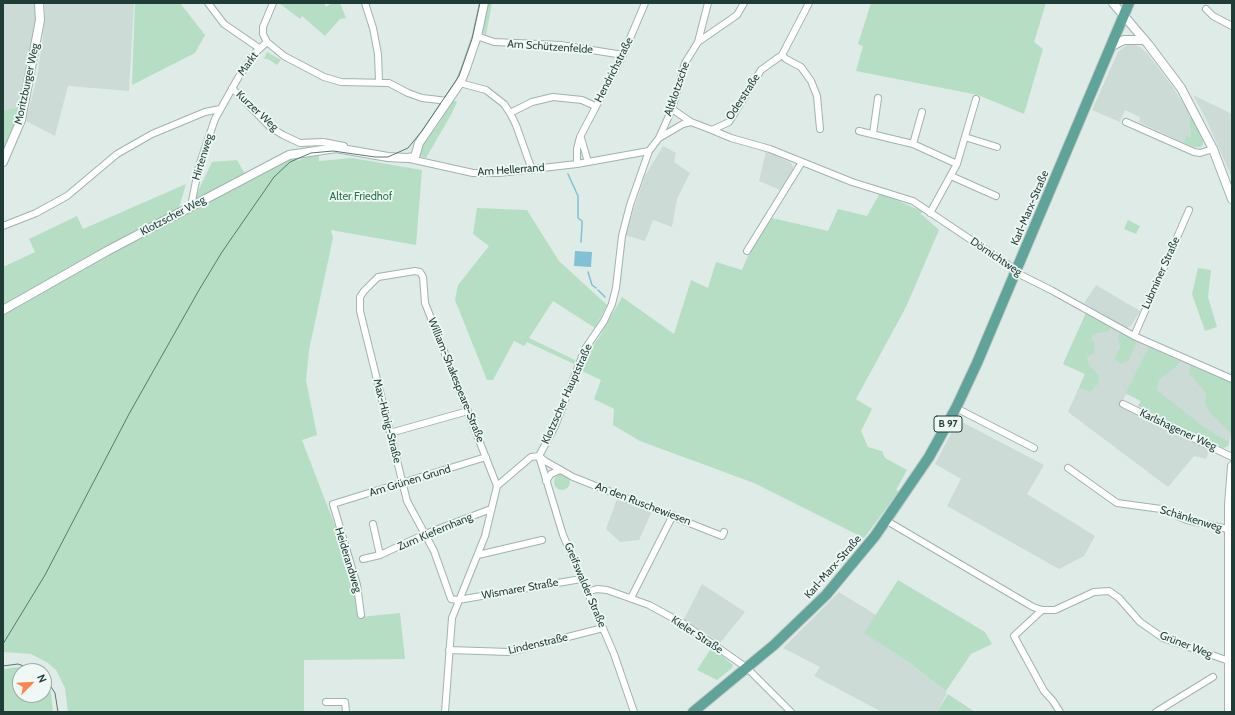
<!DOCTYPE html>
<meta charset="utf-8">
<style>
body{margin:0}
#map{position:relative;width:1235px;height:715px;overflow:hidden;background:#deebe7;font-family:Cabin,sans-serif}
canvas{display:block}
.frame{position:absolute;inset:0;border:4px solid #1f3c37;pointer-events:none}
.north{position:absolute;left:12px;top:663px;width:40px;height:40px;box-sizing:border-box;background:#eff8f4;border:1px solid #9cada8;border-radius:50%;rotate:66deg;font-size:11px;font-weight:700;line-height:16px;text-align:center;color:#1f3c37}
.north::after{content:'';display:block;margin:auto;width:14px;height:18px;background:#fa874d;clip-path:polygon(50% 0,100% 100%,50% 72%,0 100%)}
</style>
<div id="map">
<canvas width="1235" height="715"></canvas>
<div class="frame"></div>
<div class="north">N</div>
</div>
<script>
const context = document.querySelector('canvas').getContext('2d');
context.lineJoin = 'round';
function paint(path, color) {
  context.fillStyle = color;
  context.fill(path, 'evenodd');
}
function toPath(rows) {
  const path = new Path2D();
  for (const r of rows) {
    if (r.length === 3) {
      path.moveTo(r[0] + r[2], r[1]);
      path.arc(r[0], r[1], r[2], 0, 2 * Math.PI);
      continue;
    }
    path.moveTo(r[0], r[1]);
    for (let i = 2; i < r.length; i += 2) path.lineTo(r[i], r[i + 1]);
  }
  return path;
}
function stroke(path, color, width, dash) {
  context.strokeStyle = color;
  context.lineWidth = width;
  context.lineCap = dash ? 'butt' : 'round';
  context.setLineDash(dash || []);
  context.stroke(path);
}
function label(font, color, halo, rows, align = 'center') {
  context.font = font + ' Cabin,sans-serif';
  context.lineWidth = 3.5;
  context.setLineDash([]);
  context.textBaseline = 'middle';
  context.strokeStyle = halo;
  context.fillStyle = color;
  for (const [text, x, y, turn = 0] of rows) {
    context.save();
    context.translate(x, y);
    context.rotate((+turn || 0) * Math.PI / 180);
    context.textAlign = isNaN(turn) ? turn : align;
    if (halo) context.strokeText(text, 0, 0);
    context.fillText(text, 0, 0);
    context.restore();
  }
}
paint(toPath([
 [3,3,37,3,38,20,22,107,3,110],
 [45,3,134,3,129,91,68,86,55,136,26,121,37,77,42,44,45,16],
 [1128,44,1134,44,1140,47,1147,53,1172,86,1192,117,1189,118,1191,137,1186,136,1184,143,1139,122,1140,117,1125,110,1120,122,1092,110,1118,52],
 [1193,95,1232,114,1232,178,1206,119],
 [663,146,676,153,674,162,690,173,677,199,672,227,653,220,645,241,625,235,645,176],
 [766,151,791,163,794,168,780,190,759,181],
 [1096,285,1140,311,1131,326,1126,328,1084,303],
 [1086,313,1149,347,1232,383,1232,432,1228,446,1223,448,1138,406,1141,401,1126,394,1120,406,1210,450,1206,459,1194,456,1168,487,1068,412,1085,374,1063,364],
 [958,420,1044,465,1027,494,1095,536,1084,556,1059,569,947,506,961,479,935,464],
 [618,496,653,509,639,540,620,542,606,529],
 [702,584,745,612,720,643,684,619],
 [839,592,876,615,865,633,911,664,946,691,946,695,937,712,882,712,814,676,820,667,783,648]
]), '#cddbd6');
paint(toPath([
 [135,3,180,3,205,35,195,53,132,85],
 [279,3,324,3,326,7,332,3,340,3,346,18,340,19,325,36,302,16,300,19],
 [486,3,492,3,486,35,481,31],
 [871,3,1046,3,1034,42,1043,49,1024,114,978,95,856,71,863,46,858,44],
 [267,52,281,60,277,65,268,59,264,59],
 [452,99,457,102,452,113,426,158,420,156,421,146,433,128,435,129,442,118,440,117],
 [22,107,3,157,3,110],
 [1192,117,1203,139,1203,145,1201,147,1194,147,1184,143,1186,136,1191,137,1189,118],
 [319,152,319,161,352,158,422,170,416,245,331,230,333,238,309,350,306,380,317,435,302,440,348,560,356,587,360,617,400,613,405,659,304,660,304,712,68,712,65,688,56,670,48,663,31,654,3,652,3,267,35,252,29,239,77,216,83,229,186,184,178,211,226,191,294,157,297,161],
 [237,160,246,176,192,204,212,162],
 [880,193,922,211,921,214,939,230,906,307,856,399,872,409,861,431,868,447,882,451,885,458,907,470,896,490,899,491,864,538,754,483,640,441,613,425,614,409,594,399,601,380,582,371,587,353,598,339,622,297,674,334,691,280,708,288,716,262,742,270,750,251,772,218,828,231,838,209,867,216],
 [477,208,527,210,559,261,607,305,595,328,553,301,529,338,575,360,574,364,527,342,524,346,514,341,493,380,487,380,455,300,458,285,489,246,473,234],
 [1128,220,1140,226,1136,234,1124,229],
 [1198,268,1211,270,1208,297,1217,327,1205,331,1192,294],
 [1086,313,1111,326,1109,331,1093,334,1091,339,1095,344,1094,353,1087,357,1089,365,1099,376,1098,384,1090,392,1079,388,1085,374,1063,364],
 [1121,332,1137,341,1129,360,1121,364,1114,359,1120,348,1118,335],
 [1149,347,1180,361,1176,367,1159,379,1157,390,1202,426,1229,442,1228,446,1223,448,1138,406,1141,401,1126,393],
 [1190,365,1232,383,1231,434,1209,411,1205,404,1206,393,1189,374],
 [562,482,8],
 [898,580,985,632,992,644,971,654,946,691,911,664,864,633],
 [712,647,733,665,732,668,717,680,697,670],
 [19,667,32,671,20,671,20,695,44,695,44,680,51,693,53,712,3,712,3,669],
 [948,694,975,712,937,712]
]), '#b6dec4');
paint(toPath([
 [575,251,592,252,591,267,574,266]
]), '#82c0d4');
stroke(toPath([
 [568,174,578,196,578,218,582,221,582,226,581,242],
 [588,272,592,285,596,288],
 [598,290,605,297]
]), '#82c0d4', 1.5);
const minor = toPath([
 [208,3,224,24,259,48],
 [273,3,263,27,263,34,267,42,284,56,324,77,341,82,389,83,408,93,422,98,448,101],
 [365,3,373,28,378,54,379,82],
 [1206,9,1213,16,1232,26],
 [477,36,494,42,561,45,623,55],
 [698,42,737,15,744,3],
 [782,55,786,59,801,67,811,81,817,96,820,129],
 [460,83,486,90,504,104,510,113,516,125,532,170],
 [232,88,270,127,283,135,300,143,323,142,344,146],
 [672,109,691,122,712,130,729,122,761,70,782,55,809,3],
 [510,113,532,102,553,97,582,100,595,106],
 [1126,122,1194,152,1200,153,1213,149],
 [712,130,731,138,770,149,852,182,913,201,1010,266,1015,272,1051,290,1134,336,1232,379],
 [859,131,913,144,957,164],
 [873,134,878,98],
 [965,137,997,147],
 [581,138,588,162],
 [659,138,683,124,691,122],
 [913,144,922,112],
 [410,159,473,173,499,173,577,164,649,151],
 [577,164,577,149,580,137,623,55,645,3],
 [951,176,996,196],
 [191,206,199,166,215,119,238,78,256,52,267,42],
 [930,213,957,164,976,99],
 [3,226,36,213,67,196,117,154,152,134,205,112,220,109],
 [747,251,802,162],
 [1134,336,1189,210],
 [1123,404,1232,457],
 [956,408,1034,448],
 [390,433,468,411],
 [539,456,555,426,585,349,604,321,612,304,616,288,622,236,630,205,649,151,659,138,672,109,685,63,698,42,708,3],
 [539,456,563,535,614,654,634,712],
 [539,456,545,461,573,477,722,536,724,532],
 [1068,468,1117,503,1161,509,1187,520,1232,530],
 [546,481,551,474,560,470],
 [497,486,425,303,423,277,420,272,415,271,378,277,364,291,360,297,360,311,407,501,434,551,451,599,458,600,581,579],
 [887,521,1033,607,1042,610,1055,610,1094,592,1109,591,1119,598,1140,622,1163,638,1229,661],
 [373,524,380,555],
 [478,555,542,540],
 [363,559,380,555,425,534,491,509],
 [587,592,597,589,607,590,649,605,684,624,747,668,791,712],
 [631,598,673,515],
 [1042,610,1014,636,1044,691,1053,701,1060,712],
 [361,615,357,585,333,504,486,457],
 [449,650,509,652,603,628],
 [326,702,345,702,346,712],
 [445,712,452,618,485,536,497,486,531,457,539,456],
 [1156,712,1213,677]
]);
const tertiary = toPath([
 [1113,3,1148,44,1181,88,1213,149,1232,199],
 [1112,46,1124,40,1144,40],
 [3,162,21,120,40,20,39,3],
 [3,310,107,251,289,155,336,148,388,157,406,158,415,157,419,143,460,83,465,71,477,36,484,3],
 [1229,712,1229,505,1232,466]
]);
const primary = toPath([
 [693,712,774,645,826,595,875,536,929,457,956,408,977,363,1129,3]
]);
stroke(minor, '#a1b3af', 8);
stroke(tertiary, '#a1b3af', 10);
stroke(primary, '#c0c8c7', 12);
stroke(minor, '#fff', 6);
stroke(tertiary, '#fff', 8);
stroke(primary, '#60a398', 10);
stroke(toPath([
 [3,644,45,575,129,414,199,290,222,252,274,177,290,162,311,153,333,151,375,157,388,157,408,148,422,131,459,76,472,39,480,3],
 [3,666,18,664,37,671],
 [44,676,55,693,58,712]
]), '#597872', 1);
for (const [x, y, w] of [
 [948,424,28]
]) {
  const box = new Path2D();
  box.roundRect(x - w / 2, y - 8, w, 16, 3);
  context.fillStyle = '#eff8f4';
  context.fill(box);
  stroke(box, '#1f3c37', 1);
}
label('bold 10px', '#1f3c37', null, [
 ["B 97",948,424]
]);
label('11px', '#1f3c37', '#eff8f4', [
 ["Am Schützenfelde",550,47,4],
 ["Markt",248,64,-54],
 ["Hendrichstraße",614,70,-63],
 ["Moritzburger Weg",27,84,-78],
 ["Altklotzsche",677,89,-71],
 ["Oderstraße",743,97,-57],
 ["Kurzer Weg",257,111,43],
 ["Hirtenweg",203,157,-73],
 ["Am Hellerrand",511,170,-4],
 ["Karl-Marx-Straße",1030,208,-67],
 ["Klotzscher Weg",173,216,-28],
 ["Dörnichtweg",996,257,34],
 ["Lubminer Straße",1161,273,-66],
 ["William-Shakespeare-Straße",456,380,68],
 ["Klotzscher Hauptstraße",567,394,-66],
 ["Max-Hünig-Straße",387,421,76],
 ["Karlshagener Weg",1178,430,25],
 ["Am Grünen Grund",410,481,-17],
 ["An den Ruschewiesen",643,504,21],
 ["Schänkenweg",1191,519,17],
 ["Zum Kiefernhang",435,532,-23],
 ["Heiderandweg",348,560,73],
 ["Karl-Marx-Straße",833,567,-49],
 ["Greifswalder Straße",585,585,67],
 ["Wismarer Straße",520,589,-10],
 ["Kieler Straße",697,635,33],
 ["Lindenstraße",538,644,-13],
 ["Grüner Weg",1186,645,21]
]);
label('11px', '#27754c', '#eff8f4', [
 ["Alter Friedhof",361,197]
]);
</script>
